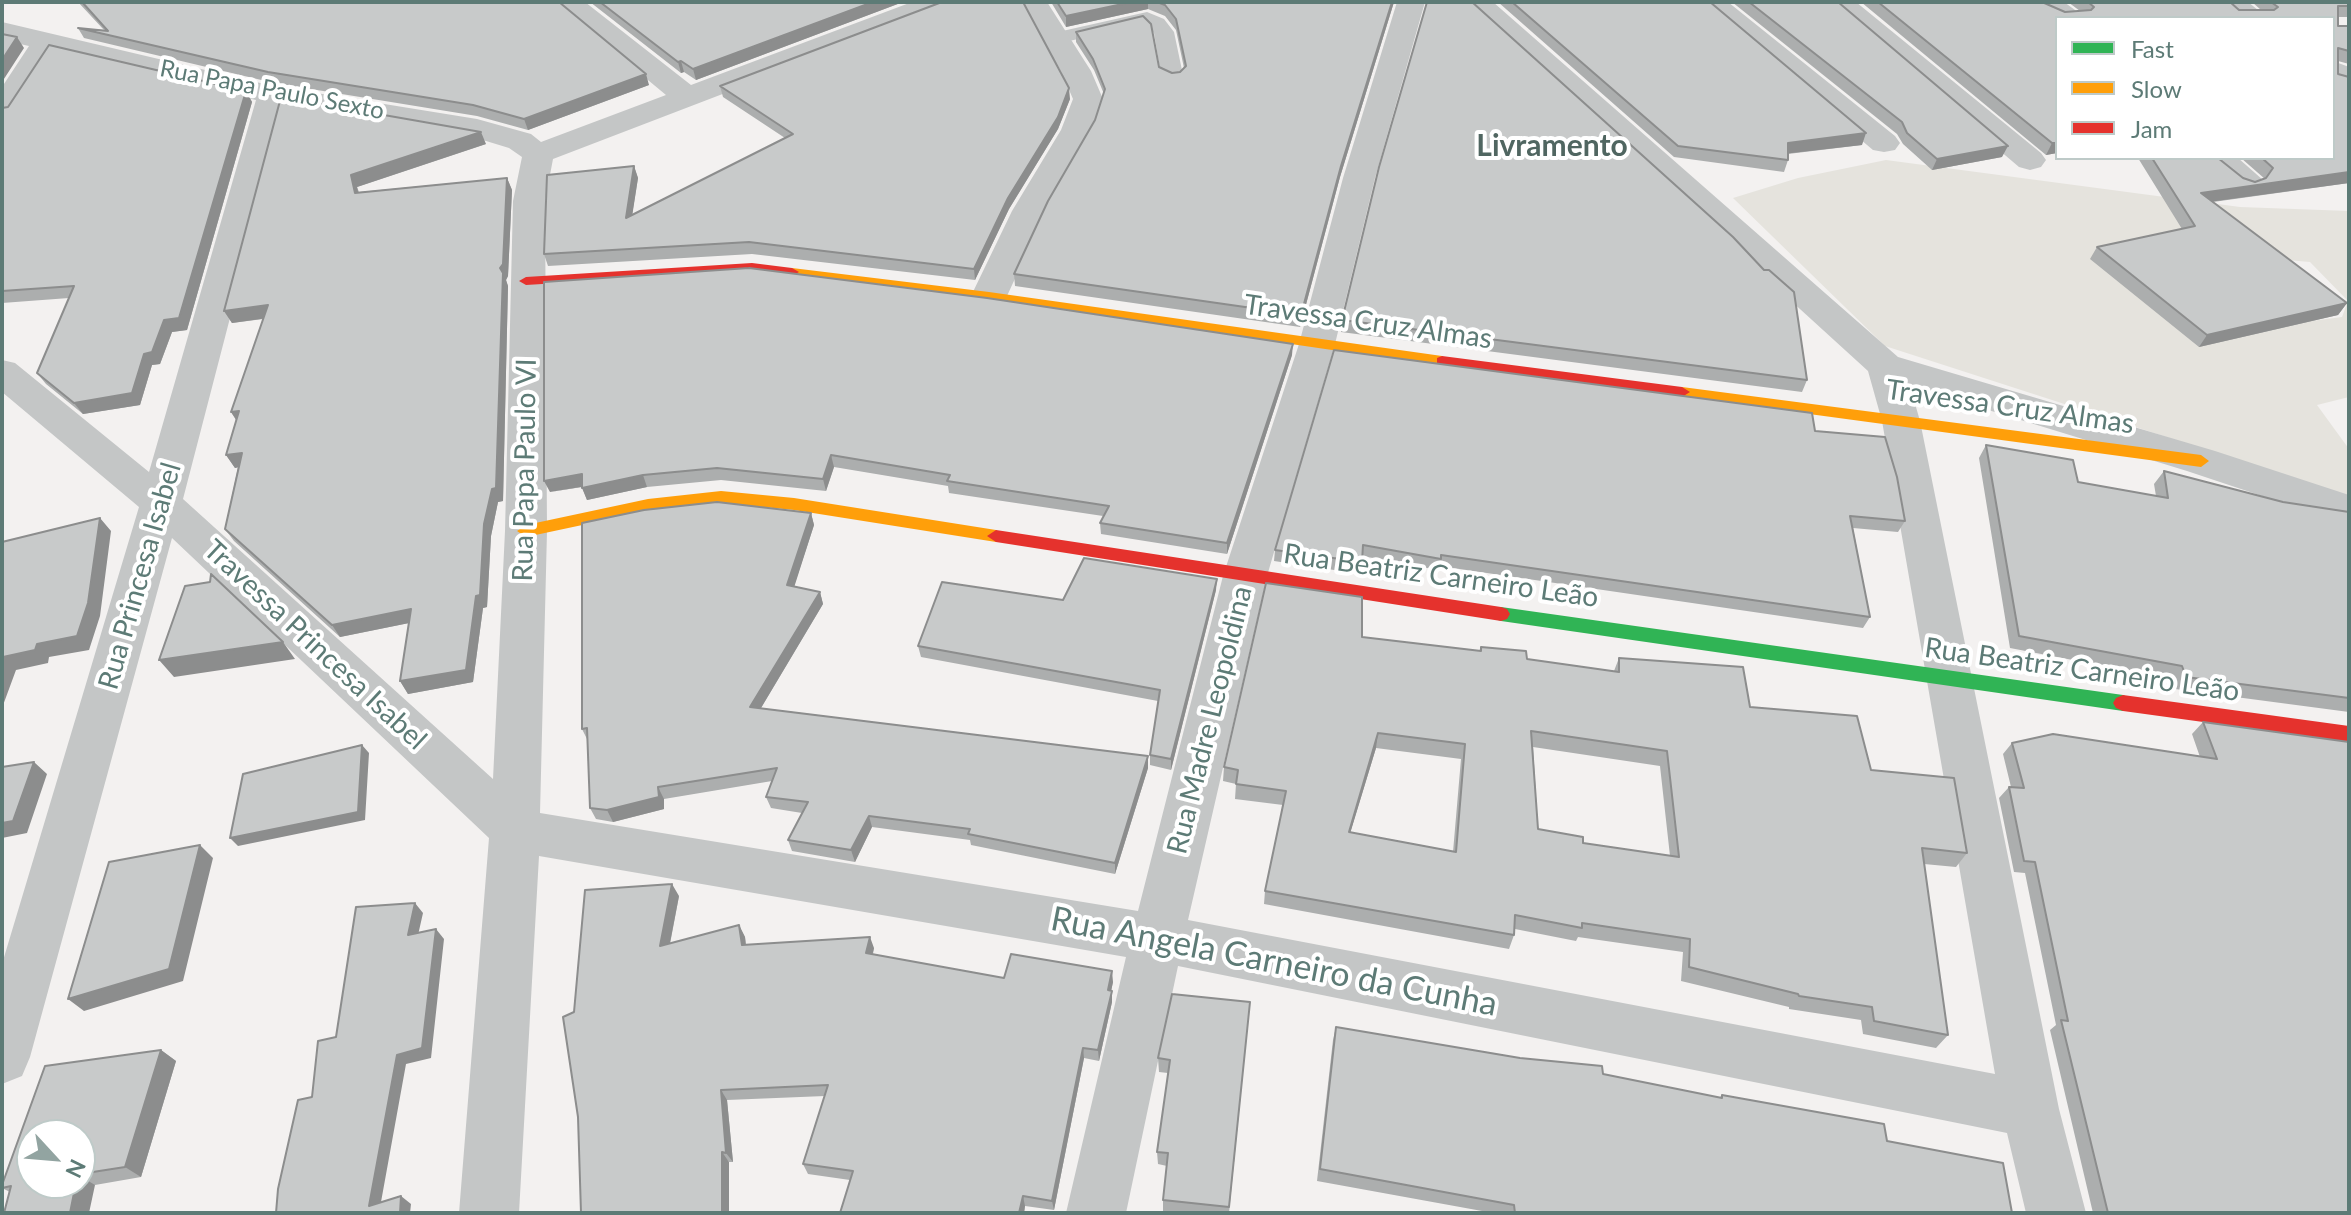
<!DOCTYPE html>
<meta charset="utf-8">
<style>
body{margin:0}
#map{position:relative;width:2351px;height:1215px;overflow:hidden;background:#f3f1f0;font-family:Lato,sans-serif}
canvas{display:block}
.frame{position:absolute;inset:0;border:4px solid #5d7b76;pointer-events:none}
.legend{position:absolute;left:2055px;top:16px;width:280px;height:144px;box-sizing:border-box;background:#fff;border:2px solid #becac8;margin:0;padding:10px 14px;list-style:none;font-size:24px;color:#5d7b76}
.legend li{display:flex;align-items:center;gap:16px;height:40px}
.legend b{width:40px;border:2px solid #becac8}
.north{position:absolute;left:16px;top:1119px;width:80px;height:80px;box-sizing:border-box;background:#fff;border:2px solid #becac8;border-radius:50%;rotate:116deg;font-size:22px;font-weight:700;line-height:32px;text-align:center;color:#5d7b76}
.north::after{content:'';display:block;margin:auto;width:28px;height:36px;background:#92a4a1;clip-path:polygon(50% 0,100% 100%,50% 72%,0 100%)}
</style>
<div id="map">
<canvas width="2351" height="1215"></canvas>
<div class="frame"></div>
<ul class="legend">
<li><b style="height:10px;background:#30b455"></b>Fast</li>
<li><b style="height:10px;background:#ff9f0a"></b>Slow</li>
<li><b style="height:10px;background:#e5322d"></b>Jam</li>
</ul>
<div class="north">N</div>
</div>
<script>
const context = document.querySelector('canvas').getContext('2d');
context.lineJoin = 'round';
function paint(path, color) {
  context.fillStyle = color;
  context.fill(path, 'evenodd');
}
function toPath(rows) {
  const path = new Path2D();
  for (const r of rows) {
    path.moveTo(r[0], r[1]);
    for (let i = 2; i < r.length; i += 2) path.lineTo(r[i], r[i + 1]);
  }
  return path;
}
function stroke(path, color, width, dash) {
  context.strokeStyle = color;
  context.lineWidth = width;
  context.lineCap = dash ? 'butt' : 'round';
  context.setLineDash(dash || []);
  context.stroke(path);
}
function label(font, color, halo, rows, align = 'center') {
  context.font = font + ' Lato,sans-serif';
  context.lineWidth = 8;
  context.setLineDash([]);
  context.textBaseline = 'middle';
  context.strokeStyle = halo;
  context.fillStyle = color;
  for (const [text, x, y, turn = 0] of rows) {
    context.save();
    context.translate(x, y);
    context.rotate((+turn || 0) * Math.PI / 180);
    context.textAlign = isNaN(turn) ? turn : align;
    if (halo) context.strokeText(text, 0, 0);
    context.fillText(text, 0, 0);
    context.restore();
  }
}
paint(toPath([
 [1886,160,2240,207,2349,211,2349,397,2317,405,2349,449,2349,496,1885,346,1733,198,1798,178],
 [2264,258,2310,262,2348,301,2342,317,2304,322]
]), '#e5e3dd');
paint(toPath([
 [1147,12,1164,19,1174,32,1183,75,1180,80,1172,81,1161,75,1154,33,1144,24,1056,44,1046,38,1049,34,1147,12]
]), '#c4c6c6');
paint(toPath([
 [554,2,585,2,691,85,912,2,951,2,947,8,553,159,545,201,547,531,540,813,1138,911,1223,576,1299,344,1343,178,1397,2,1425,2,1375,178,1335,344,1267,576,1188,920,1995,1074,1882,421,1868,371,1463,2,1493,2,1898,357,2215,451,2349,495,2349,525,2187,471,1910,386,1920,421,2059,1109,2086,1213,2026,1213,2007,1133,1178,966,1126,1213,1066,1213,1126,957,539,856,519,1213,459,1213,489,838,172,538,30,1057,22,1076,2,1084,2,964,139,507,2,392,2,360,15,363,149,472,256,100,54,52,13,116,2,119,2,87,29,46,2,40,2,22,273,86,477,119,531,134,541,142,666,95,554,2],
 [285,106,473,137,509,148,522,157,513,201,505,531,493,779,183,499,285,106],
 [1019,2,1047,2,1091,71,1103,99,1093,130,1046,211,1007,296,1002,304,989,307,976,304,971,296,1012,211,1061,130,1073,99,1061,71,1019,2],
 [1697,2,1728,2,1895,136,1900,143,1895,150,1884,152,1873,150,1697,2],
 [1825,2,1856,2,2041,153,2046,160,2041,167,2030,170,2019,167,1825,2],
 [2030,2,2064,2,2086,18,2057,18,2057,21,2034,8,2030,2],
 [2215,2,2248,2,2268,18,2235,18,2215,2],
 [2333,61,2349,67,2349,89,2333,83,2333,61],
 [2201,158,2238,158,2263,180,2258,187,2247,190,2236,187,2201,158]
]), '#c4c6c6');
paint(toPath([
 [1501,607,2123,695,2130,698,2133,703,2130,708,2123,711,1501,621,1495,619,1492,614,1495,609,1501,607]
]), '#30b455');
paint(toPath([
 [792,268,989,292,1442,356,1450,361,1442,366,989,300,787,275,787,269,792,268],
 [1682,387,2201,455,2209,461,2201,467,1676,396,1674,392,1676,388,1682,387],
 [721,491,794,498,996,530,1005,536,996,542,794,510,721,503,648,511,526,537,517,531,526,525,648,499,721,491]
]), '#ff9f0a');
paint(toPath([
 [752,263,792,268,799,272,792,276,752,271,526,285,519,281,526,277,752,263],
 [1442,356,1682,387,1690,392,1682,397,1437,364,1437,358,1442,356],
 [996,530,1501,607,1507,609,1510,614,1507,619,1501,621,996,542,987,536,996,530],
 [2123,695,2349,726,2349,742,2123,711,2116,708,2113,703,2116,698,2123,695]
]), '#e5322d');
paint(toPath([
 [78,2,559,2,649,85,528,130,477,116,274,83,84,38,78,28,104,30],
 [590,2,903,2,696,80,684,72,681,73],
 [1051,2,1394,2,1340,177,1300,327,1015,286,1014,274,1095,120,1104,94,1094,70,1076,42,1076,32,1172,73,1180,72,1184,68,1176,30,1165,16,1148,9,1066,27],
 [1498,2,1710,2,1862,145,1788,154,1788,160,1784,172,1674,157],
 [1732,2,1838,2,2002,157,1932,170,1903,144,1897,134],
 [1861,2,2042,2,2065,12,2080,11,2068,2,2230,2,2239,10,2261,10,2252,2,2349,2,2349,17,2338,17,2338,26,2349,26,2349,64,2338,61,2338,74,2349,77,2349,183,2213,202,2347,303,2338,315,2199,347,2090,259,2097,247,2182,229,2138,158,2218,158,2243,178,2255,182,2265,179,2241,158,2333,158,2333,18,2057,153,2046,155],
 [720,86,1070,99,1058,129,1009,209,975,280,752,254,548,266,544,254,634,166,638,178,632,215,785,138,723,97],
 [246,91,252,102,187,330,172,332,160,364,152,365,140,405,83,414,46,384,37,373,69,298,2,303,2,108],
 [281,97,486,144,357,187,359,192,507,178,512,190,508,276,506,280,508,286,503,501,498,502,491,536,487,607,483,608,473,682,408,694,400,681,409,623,340,637,234,541,225,529,238,467,235,468,226,455,236,420,231,412,263,319,232,323,224,311],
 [1342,320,1807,380,1802,392,1341,332],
 [1292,355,1227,554,1101,534,1100,523,1103,516,949,493,948,486,834,467,826,491,721,480,647,487,587,500,582,487,550,492],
 [1815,431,1905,521,1898,532,1853,528,1870,617,1863,628,1439,566,1438,570,1362,556,1361,574,1274,561,1275,550],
 [1986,445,2078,482,2156,496,2154,484,2164,471,2283,502,2349,512,2349,712,2175,689,2172,679,2010,648,1979,458],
 [811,513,814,525,794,586,820,592,823,604,761,708,1148,756,1148,768,1115,874,971,845,970,840,872,827,855,862,792,851,788,840,802,813,771,808,766,797,772,781,664,799,664,809,613,822,596,819,590,808,587,739,582,729],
 [1216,590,1171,770,1150,765,1150,755,1158,701,921,657,918,646,1063,600],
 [1362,637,1479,651,1481,647,1527,659,1614,671,1619,658,1750,707,1871,770,1967,853,1956,867,1924,864,1948,1035,1936,1048,1863,1034,1861,1020,1789,1009,1789,1007,1681,981,1683,952,1578,937,1576,941,1515,929,1514,935,1509,949,1264,904,1265,891,1283,805,1235,799,1236,784,1223,781,1224,767],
 [1533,747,1660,766,1670,856,1583,843,1538,829],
 [1376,748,1461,759,1453,852,1350,833],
 [2203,722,2349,742,2349,1213,2093,1213,2050,1030,2056,1025,2025,873,2014,872,1999,798,2009,787,2011,787,2003,754,2012,743,2200,757,2192,734],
 [679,896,670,944,739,925,745,937,746,945,874,948,873,954,1004,978,1113,982,1111,991,1112,1002,1099,1061,1084,1058,1054,1210,1025,1206,1024,1213,840,1213,850,1180,808,1174,803,1164,825,1096,727,1100,733,1162,729,1162,574,1012],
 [1250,1002,1229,1213,1176,1213,1163,1212,1163,1200,1167,1166,1158,1164,1157,1152,1168,1073,1159,1072,1158,1058],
 [1336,1027,1603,1074,1719,1098,1722,1095,1887,1141,2012,1213,1493,1213,1317,1181,1333,1040],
 [161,1050,176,1061,141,1177,95,1185,10,1192,2,1188,2,1185],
 [80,1135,80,1183,32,1183]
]), '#acaeae');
paint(toPath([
 [873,2,903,2,696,80,693,69],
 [1132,2,1148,2,1148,9,1066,27,1066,16],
 [1392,2,1394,2,1340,177,1300,327,1301,315,1341,166],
 [17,37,24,48,2,82,2,60],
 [681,61,684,72,681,73,678,62],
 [646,74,649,85,528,130,524,119],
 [1069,88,1070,99,1058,129,1009,209,975,280,974,269,1008,198],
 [246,91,252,102,187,330,172,332,160,364,152,365,140,405,83,414,74,403],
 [481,132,486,144,357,187,361,205,355,193,351,175],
 [1866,133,1862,145,1783,154,1788,143],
 [2052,143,2057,143,2057,153,2046,155],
 [2008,146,2002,157,1932,170,1937,159],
 [634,166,638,178,630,230,626,218],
 [2349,172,2349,183,2194,204,2201,193],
 [507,178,512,190,508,276,506,280,508,286,503,501,498,502,491,536,487,607,483,608,473,682,408,694,400,681,500,268],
 [2347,303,2338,315,2199,347,2207,335],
 [268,305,275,317,232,323,224,311],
 [1293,344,1292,355,1227,554,1227,543],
 [239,411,239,424,231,412],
 [242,453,250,465,235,468,226,455],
 [831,455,834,467,826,491,823,479],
 [582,474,587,486,550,492,544,481],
 [643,475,647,487,587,500,582,488],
 [811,513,814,525,791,597,787,585],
 [100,518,111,531,100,616,89,650,49,657,48,663,16,670,2,708,3,657],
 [1217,579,1216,590,1171,770,1171,759],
 [820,592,823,604,755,718,750,707],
 [411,609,419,621,340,637,332,625],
 [283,642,295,659,174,677,159,660],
 [1378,733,1376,748,1346,847,1349,832],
 [362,745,369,753,365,820,238,846,230,838],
 [1148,756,1148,768,1115,874,1115,863],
 [34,762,47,774,27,833,2,838,2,823],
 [658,787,664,799,664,809,613,822,607,810],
 [869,816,872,827,855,862,851,850],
 [200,845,213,858,183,981,84,1011,68,999],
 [672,884,679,896,667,958,660,946],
 [415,903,423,913,416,944,408,935],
 [739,925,745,937,747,957,742,945],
 [436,929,444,939,431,1058,406,1064,379,1213,369,1206,397,1055],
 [870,937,874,948,870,964,866,953],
 [1112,971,1113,982,1109,1001,1108,990],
 [1112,991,1112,1002,1099,1061,1098,1050],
 [1083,1048,1084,1058,1054,1210,1052,1201],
 [161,1050,176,1061,141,1177,125,1167],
 [721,1090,727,1100,733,1162,726,1153],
 [722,1152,729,1162,729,1213,722,1213],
 [80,1176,95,1185,89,1213,70,1213,76,1183,80,1183],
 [401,1196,411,1204,410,1213,400,1213],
 [1023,1196,1025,1206,1024,1213,1019,1213]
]), '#8c8d8d');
const building = toPath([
 [82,2,559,2,646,74,524,119,473,105,268,72,78,28,108,31,82,2],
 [600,2,873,2,693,69,681,61,678,62,600,2],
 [942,2,1023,2,1069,88,1058,117,1008,198,974,269,749,242,544,254,547,175,634,166,626,218,793,134,720,86,942,2],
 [1057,2,1132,2,1066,16,1057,2],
 [1157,2,1392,2,1341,166,1301,315,1014,274,1048,201,1095,120,1105,89,1093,59,1076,32,1143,16,1151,24,1159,67,1172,73,1180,72,1186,66,1176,19,1165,5,1157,2],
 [1427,2,1472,2,1733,237,1764,270,1769,270,1794,292,1807,380,1342,320,1379,167,1427,2],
 [1512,2,1710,2,1866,133,1788,143,1788,160,1678,146,1512,2],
 [1749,2,1838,2,2008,146,1937,159,1907,133,1902,122,1749,2],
 [1878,2,2042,2,2065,12,2091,10,2094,7,2088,2,2230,2,2239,10,2274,10,2278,7,2271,2,2349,2,2349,6,2338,6,2338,26,2349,26,2349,51,2338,48,2338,74,2349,77,2349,172,2201,193,2347,303,2207,335,2097,247,2195,226,2152,158,2218,158,2243,178,2255,182,2266,178,2273,168,2262,158,2333,158,2333,18,2057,18,2057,143,2052,143,1878,2],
 [2,34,17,37,2,60,2,34],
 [49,45,246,91,179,318,164,320,152,352,144,354,132,393,74,403,37,373,74,286,2,291,2,108,8,107,49,45],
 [281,97,481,132,351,175,355,193,507,178,503,264,500,268,503,273,496,488,492,489,484,524,480,595,476,596,466,670,400,681,411,609,332,625,225,529,242,453,226,455,239,411,231,412,268,305,224,311,281,97],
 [749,268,987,298,1293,344,1227,543,1100,523,1109,506,947,481,950,475,831,455,823,479,717,468,643,475,582,488,582,474,544,481,544,282,749,268],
 [1334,350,1812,413,1815,431,1885,437,1897,477,1905,521,1850,516,1870,617,1441,555,1441,559,1363,545,1362,562,1275,550,1334,350],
 [1986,445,2073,460,2078,482,2168,498,2164,471,2283,502,2349,512,2349,698,2186,677,2182,666,2019,636,1986,445],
 [717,502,811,513,787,585,820,592,750,707,1148,756,1115,863,968,834,970,829,869,816,851,850,788,840,808,802,766,797,777,768,658,787,659,797,607,810,590,808,587,728,582,729,582,523,644,510,717,502],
 [100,518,88,603,77,636,37,644,35,650,3,657,2,659,2,542,100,518],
 [1084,558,1217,579,1171,759,1150,755,1160,690,918,646,942,582,1063,600,1084,558],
 [211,574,283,642,159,660,185,586,210,582,211,574],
 [1266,583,1362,597,1362,637,1481,651,1481,647,1526,651,1527,659,1619,672,1619,658,1743,667,1750,707,1857,716,1871,770,1954,778,1967,853,1922,848,1948,1035,1874,1021,1872,1007,1799,996,1798,994,1689,967,1690,939,1582,923,1582,928,1515,915,1514,935,1265,891,1286,791,1236,784,1238,770,1224,767,1266,583],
 [1531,731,1667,751,1679,857,1583,843,1583,837,1538,829,1531,731],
 [1378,733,1465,744,1456,852,1349,832,1378,733],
 [2203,722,2349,742,2349,1213,2108,1213,2061,1020,2068,1021,2035,862,2024,861,2009,787,2024,788,2012,743,2053,734,2217,759,2203,722],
 [362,745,358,812,230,838,243,774,362,745],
 [34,762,13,821,2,823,2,767,34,762],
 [200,845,169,969,68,999,109,862,200,845],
 [672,884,660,946,739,925,742,945,870,937,866,953,1004,978,1011,954,1112,971,1108,990,1112,991,1098,1050,1083,1048,1052,1201,1023,1196,1019,1213,840,1213,853,1171,803,1164,828,1085,721,1090,726,1153,722,1152,722,1213,581,1213,578,1117,563,1017,574,1012,585,890,672,884],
 [415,903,408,935,436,929,422,1048,397,1055,369,1206,401,1196,400,1213,276,1213,278,1189,298,1100,312,1097,318,1041,336,1037,356,907,415,903],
 [1172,994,1250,1002,1229,1207,1163,1200,1168,1153,1157,1152,1170,1060,1158,1058,1172,994],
 [1336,1027,1520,1058,1602,1066,1603,1074,1722,1098,1722,1095,1884,1124,1887,1141,2003,1163,2012,1213,1515,1213,1514,1205,1320,1169,1336,1027],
 [161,1050,125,1167,80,1174,80,1135,32,1135,32,1183,76,1183,70,1213,4,1213,11,1186,2,1188,2,1185,45,1066,161,1050]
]);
paint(building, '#c8caca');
stroke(building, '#8c8d8d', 2);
label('24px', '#5d7b76', '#fff', [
 ["Rua Papa Paulo Sexto",272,90,11]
]);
label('28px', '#5d7b76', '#fff', [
 ["Travessa Cruz Almas",1368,322,8],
 ["Travessa Cruz Almas",2010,407,8],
 ["Rua Papa Paulo VI",525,470,-89],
 ["Rua Princesa Isabel",140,576,-74],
 ["Rua Beatriz Carneiro Leão",1441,576,8],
 ["Travessa Princesa Isabel",315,645,43],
 ["Rua Beatriz Carneiro Leão",2082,670,8],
 ["Rua Madre Leopoldina",1210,720,-76]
]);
label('bold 30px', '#506661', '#fff', [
 ["Livramento",1552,146]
]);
label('34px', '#5d7b76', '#fff', [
 ["Rua Angela Carneiro da Cunha",1274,962,11]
]);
</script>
